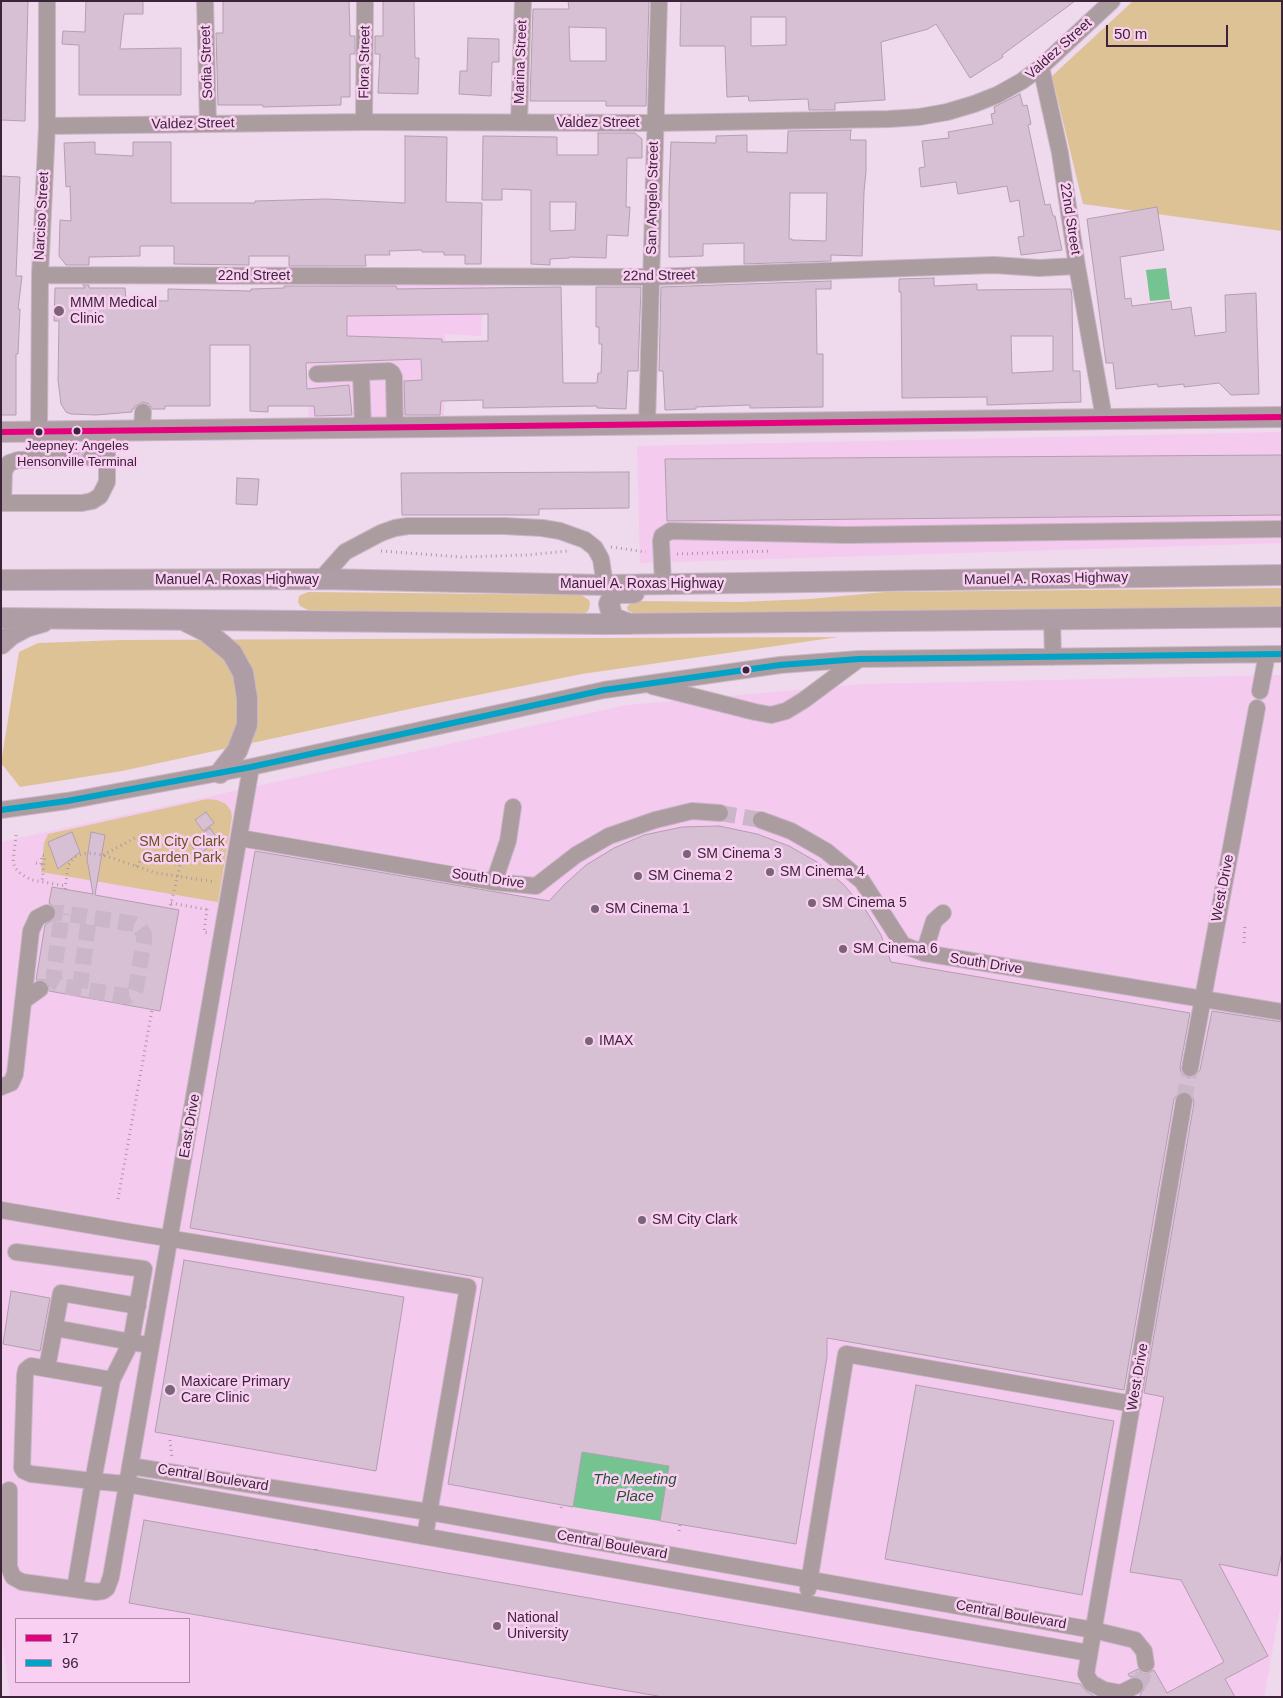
<!DOCTYPE html>
<style>
body{margin:0}
#map{position:relative;width:1283px;height:1698px;overflow:hidden;background:#efd9ec;font-family:Arial,sans-serif}
canvas{display:block}
.frame{position:absolute;inset:0;border:2px solid #3d233a;pointer-events:none}
.legend{position:absolute;left:15px;top:1618px;width:175px;height:65px;box-sizing:border-box;background:#f9cff2;border:1px solid #ae8aa8;margin:0;padding:6px 9px;list-style:none;font-size:15px;color:#3d233a}
.legend li{display:flex;align-items:center;gap:10px;height:25px}
.legend b{width:25px;border:1px solid #ae8aa8}
.scale{position:absolute;left:1106px;top:25px;width:122px;height:22px;box-sizing:border-box;border:2px solid #3d233a;border-top:0;padding-left:6px;font-size:15px;line-height:18px;white-space:nowrap;color:#3d233a;-webkit-text-stroke:4px #f9cff2;paint-order:stroke}
</style>
<div id="map">
<canvas width="1283" height="1698"></canvas>
<div class="frame"></div>
<ul class="legend">
<li><b style="height:6px;background:#e5007d"></b>17</li>
<li><b style="height:6px;background:#03a2c7"></b>96</li>
</ul>
<div class="scale">50 m</div>
</div>
<script>
const context = document.querySelector('canvas').getContext('2d');
context.lineJoin = 'round';
function paint(path, color) {
  context.fillStyle = color;
  context.fill(path, 'evenodd');
}
function toPath(rows) {
  const path = new Path2D();
  for (const r of rows) {
    path.moveTo(r[0], r[1]);
    for (let i = 2; i < r.length; i += 2) path.lineTo(r[i], r[i + 1]);
  }
  return path;
}
function stroke(path, color, width, dash) {
  context.strokeStyle = color;
  context.lineWidth = width;
  context.lineCap = dash ? 'butt' : 'round';
  context.setLineDash(dash || []);
  context.stroke(path);
}
function label(font, color, halo, rows, align = 'center') {
  context.font = font + ' Arial,sans-serif';
  context.lineWidth = 5;
  context.setLineDash([]);
  context.textBaseline = 'middle';
  context.strokeStyle = halo;
  context.fillStyle = color;
  for (const [text, x, y, turn = 0] of rows) {
    context.save();
    context.translate(x, y);
    context.rotate((+turn || 0) * Math.PI / 180);
    context.textAlign = isNaN(turn) ? turn : align;
    if (halo) context.strokeText(text, 0, 0);
    context.fillText(text, 0, 0);
    context.restore();
  }
}
paint(toPath([
 [321,280,485,284,481,336,445,334,444,417,309,421,308,363,324,362],
 [1282,432,1282,543,640,563,637,446],
 [1282,675,1282,1598,1264,1697,10,1697,1,1628,1,842,627,705,865,684],
 [16,1619,189,1619,189,1682,16,1682]
]), '#f4caef');
paint(toPath([
 [1133,1,1282,1,1282,231,1083,204,1052,76],
 [1282,588,1282,608,636,614,628,611,627,607,632,601,637,601,739,602,810,599,885,592],
 [308,592,581,595,589,600,590,604,589,609,587,612,579,615,308,610,300,606,298,602,299,596],
 [838,637,582,674,428,705,122,771,20,787,1,763,19,652,38,643,121,640],
 [207,799,217,800,226,804,231,811,232,817,218,902,41,872,44,843,48,834]
]), '#ddc296');
paint(toPath([
 [1166,268,1170,299,1150,301,1146,270],
 [582,1452,669,1466,660,1521,573,1507]
]), '#74c390');
const building = toPath([
 [1,1,28,1,25,121,1,120,1,1],
 [86,1,143,1,143,14,124,14,120,49,181,48,181,95,79,95,79,45,62,44,63,31,85,32,86,1],
 [223,1,349,1,350,36,355,36,355,54,350,54,350,97,341,97,341,105,263,107,263,105,218,105,216,33,223,33,223,1],
 [383,1,414,1,415,58,419,58,418,94,378,93,380,54,375,54,375,36,383,36,383,1],
 [568,1,649,1,646,106,606,106,606,101,530,101,533,9,569,9,568,1],
 [569,27,606,28,606,61,570,61,569,27],
 [681,1,1075,1,1002,55,1003,57,970,78,936,24,928,29,881,42,885,100,835,103,835,110,809,110,808,99,749,101,748,96,727,97,725,46,680,46,681,1],
 [751,17,786,17,786,45,751,46,751,17],
 [468,38,499,39,499,62,492,62,491,96,459,94,460,71,467,71,468,38],
 [1020,94,1023,106,1027,105,1031,124,1028,125,1045,205,1050,204,1053,216,1055,216,1062,250,1021,255,1018,237,1024,236,1019,200,1010,202,1007,186,958,194,956,182,921,187,919,168,925,167,922,141,949,138,948,132,993,124,991,114,995,113,994,107,1020,94],
 [851,130,850,140,866,140,866,171,864,192,862,256,831,255,831,261,744,264,744,243,703,244,703,256,669,257,669,190,671,142,716,143,716,136,747,135,747,152,787,153,788,131,851,130],
 [790,193,827,193,826,241,792,240,792,239,789,239,790,193],
 [598,133,635,133,642,139,642,158,627,158,626,207,630,207,628,236,607,235,606,258,569,257,569,258,550,259,550,265,531,264,531,190,502,189,502,200,482,200,483,136,557,137,557,155,598,155,598,133],
 [550,202,576,202,575,230,550,231,550,202],
 [405,136,447,137,446,202,482,203,481,264,465,264,465,255,444,255,444,252,422,252,422,250,389,251,390,255,365,255,366,266,289,266,289,256,249,256,249,265,174,264,174,246,140,246,140,256,89,257,89,265,66,265,59,256,60,220,71,221,70,186,66,187,64,143,95,142,95,154,133,156,133,142,171,142,171,203,255,203,255,201,327,199,405,203,405,136],
 [1,176,20,177,16,276,22,276,18,309,20,309,18,354,16,354,16,415,1,415,1,176],
 [1157,207,1164,250,1120,257,1125,299,1131,298,1132,306,1171,301,1172,310,1191,307,1195,336,1226,332,1225,295,1256,293,1259,394,1231,395,1219,383,1184,387,1184,384,1158,387,1157,384,1116,389,1113,363,1106,363,1087,219,1157,207],
 [934,278,934,286,977,284,977,290,1071,289,1072,298,1073,371,1080,371,1081,402,987,405,987,397,902,398,901,292,899,292,899,279,934,278],
 [1011,336,1053,336,1053,371,1012,373,1011,336],
 [831,281,831,289,816,289,817,354,823,354,823,407,750,408,750,405,696,407,696,409,665,410,663,371,659,371,661,287,831,281],
 [83,285,89,285,89,288,125,288,126,300,168,301,168,289,251,291,251,289,284,288,284,286,396,286,397,289,561,287,563,383,597,383,598,373,601,373,602,344,599,344,599,327,596,327,596,287,641,287,638,371,628,371,626,409,597,408,597,406,483,408,483,400,441,401,440,415,405,415,404,381,422,380,421,359,306,363,307,389,349,385,352,415,315,416,314,406,268,406,268,412,250,411,250,345,210,345,210,406,165,406,165,409,152,409,149,404,143,402,135,406,134,409,132,409,132,412,96,415,71,414,66,412,61,404,58,380,59,321,54,321,55,288,85,288,83,285],
 [488,314,488,341,442,342,442,339,347,336,347,316,488,314],
 [67,450,85,450,81,458,85,466,70,466,73,458,71,453,67,450],
 [1282,455,1282,515,667,521,665,459,1282,455],
 [629,472,629,508,539,509,539,515,402,515,401,473,629,472],
 [237,478,259,479,257,505,236,504,237,478],
 [206,812,214,823,203,831,195,820,206,812],
 [719,826,757,834,789,846,817,862,844,885,865,909,881,935,891,962,1190,1013,1180,1067,1181,1072,1188,1078,1194,1077,1200,1070,1212,1011,1282,1022,1282,1552,1277,1576,1219,1564,1268,1656,1225,1679,1235,1697,1141,1697,1140,1695,1145,1687,1144,1681,1136,1676,1130,1677,1128,1674,1138,1669,1142,1673,1147,1674,1154,1670,1167,1693,1224,1662,1181,1580,1130,1572,1164,1397,1144,1393,1194,1103,1193,1097,1186,1091,1180,1092,1174,1099,1124,1390,827,1338,827,1357,796,1544,660,1521,669,1466,582,1452,573,1507,448,1484,483,1278,190,1228,255,851,549,901,565,884,586,865,614,848,644,835,682,827,719,826],
 [210,828,218,840,198,855,190,844,200,837,199,836,210,828],
 [72,832,80,852,58,869,48,842,72,832],
 [91,832,105,835,95,895,179,910,160,1011,49,991,48,984,45,980,36,980,45,925,55,919,57,914,56,908,49,903,52,887,93,894,87,859,91,832],
 [184,1260,404,1297,376,1471,155,1432,184,1260],
 [11,1291,50,1298,40,1351,3,1344,11,1291],
 [916,1385,1114,1421,1082,1595,885,1559,916,1385],
 [144,1520,1080,1684,1086,1691,1095,1697,663,1697,129,1603,144,1520]
]);
paint(building, '#d7c0d4');
stroke(building, '#b39eb1', 1);
stroke(toPath([
 [63,459,91,458],
 [720,813,761,820],
 [47,913,62,913,134,924,139,927,144,934,144,940,136,988,134,993,129,996,124,996,62,986,57,983,54,979,54,971,62,913],
 [80,988,89,917],
 [1184,1101,1190,1068],
 [1135,1686,1142,1679,1146,1664]
]), '#cbb5c8', 16, [16, 8]);
const minor = toPath([
 [205,1,208,124],
 [364,122,365,1],
 [519,123,523,1],
 [47,126,364,122,655,123,889,119,919,117,947,112,974,104,997,95,1022,81,1041,67,1112,1],
 [1077,266,1104,418],
 [40,275,651,277,994,265,1039,268,1077,266,1060,153,1041,67],
 [361,373,363,428],
 [317,374,389,371,392,373,394,377,395,427],
 [647,424,659,1],
 [142,430,143,412],
 [39,431,40,275,47,126,47,1],
 [91,458,108,458],
 [1,503,82,503,92,501,100,496,107,482,107,431],
 [3,503,4,471,9,463,18,460,63,459],
 [321,579,345,552,381,533,395,528,408,526,504,526,542,528,560,531,585,540,595,548,601,559,605,585],
 [663,584,661,541,662,536,670,531,846,535,1282,529],
 [1052,619,1053,657],
 [652,686,755,712,771,715,786,711,804,700,859,659],
 [1260,691,1267,654],
 [1,810,67,801,251,767,604,690,780,665,859,659,1282,654],
 [761,820,791,831,826,851,862,881,903,945,924,953,1282,1012],
 [240,838,494,882,536,886,576,855,609,836,655,820,692,811,720,813],
 [494,882,508,841,513,807],
 [924,953,934,921,943,913],
 [23,1001,40,989],
 [1190,1068,1257,708],
 [1,1087,11,1083,15,1074,31,931,37,918,47,913],
 [1,1210,136,1233,468,1287,425,1536],
 [16,1252,144,1269,131,1342,112,1380,93,1481,126,1484,1089,1653],
 [55,1328,142,1344],
 [47,1368,61,1293,138,1306],
 [130,1466,429,1512,1093,1630,1135,1640,1144,1651,1146,1664],
 [9,1490,9,1567,13,1577,22,1582,96,1592,103,1591,107,1588,111,1577,251,767],
 [75,1589,93,1481,31,1474,24,1471,22,1468,25,1375,26,1370,31,1366,112,1380],
 [808,1589,846,1354,1133,1404],
 [1135,1686,1121,1693,1104,1690,1091,1683,1086,1674,1184,1101]
]);
const major = toPath([
 [1,432,1282,417],
 [1,580,321,579,605,585,1282,575],
 [1,618,604,624,1282,617],
 [183,620,207,632,232,653,243,673,247,698,247,725,237,751,220,773],
 [630,624,616,619,612,615,609,604,613,595,618,593,634,593],
 [1,644,11,635,26,627,43,622]
]);
stroke(minor, '#cab6c7', 18);
stroke(major, '#cab6c7', 22);
stroke(toPath([
 [611,547,646,552],
 [381,551,461,557,528,555,567,551],
 [677,554,771,551],
 [16,835,13,862,15,868,21,874,32,880,66,886],
 [103,855,135,838,157,841,173,849,180,859,180,865,170,908],
 [36,863,41,864,42,855,45,856,42,882],
 [136,866,157,841],
 [65,889,68,866,71,861,75,857,82,854,91,853,103,855,156,873,216,882],
 [171,903,210,910],
 [207,909,204,932,208,933],
 [1244,943,1245,923],
 [118,1199,152,1010],
 [170,1440,172,1458],
 [561,1508,562,1505],
 [679,1531,680,1525],
 [316,1550,316,1547]
]), '#aa9ba0', 3, [1, 4]);
stroke(minor, '#ab9ca0', 16);
stroke(major, '#af9da5', 20);
stroke(toPath([
 [1,432,1282,417]
]), '#e5007d', 6);
stroke(toPath([
 [1,810,67,801,251,767,604,690,780,665,859,659,1282,654]
]), '#03a2c7', 6);
for (const [x, y, r, color] of [
 [59,311,6,"#7b6378"],
 [77,431,4.5,"#3d233a"],
 [39,432,4.5,"#3d233a"],
 [746,670,4.5,"#3d233a"],
 [687,854,5,"#7b6378"],
 [770,872,5,"#7b6378"],
 [638,876,5,"#7b6378"],
 [812,903,5,"#7b6378"],
 [595,909,5,"#7b6378"],
 [843,949,5,"#7b6378"],
 [589,1041,5,"#7b6378"],
 [642,1220,5,"#7b6378"],
 [170,1390,6,"#7b6378"],
 [497,1626,5,"#7b6378"]
]) {
  const dot = new Path2D();
  dot.arc(x, y, r, 0, 2 * Math.PI);
  context.fillStyle = color;
  context.fill(dot);
  stroke(dot, '#f9cff2', 2);
}
label('13px', '#3d233a', '#f9cff2', [
 ["Jeepney: Angeles",77,446],
 ["Hensonville Terminal",77,462]
]);
label('14px', '#3d233a', '#f9cff2', [
 ["Valdez Street",1059,49,-42],
 ["Sofia Street",207,62,-92],
 ["Flora Street",365,62,-89],
 ["Marina Street",521,62,-88],
 ["Valdez Street",598,123],
 ["Valdez Street",193,124,-1],
 ["San Angelo Street",653,198,-89],
 ["Narciso Street",42,216,-87],
 ["22nd Street",1070,219,81],
 ["22nd Street",254,276],
 ["22nd Street",659,276,-1],
 ["Manuel A. Roxas Highway",1046,579,-1],
 ["Manuel A. Roxas Highway",237,580],
 ["Manuel A. Roxas Highway",642,584],
 ["South Drive",488,879,8],
 ["West Drive",1223,888,-79],
 ["South Drive",986,964,9],
 ["East Drive",190,1126,-80],
 ["West Drive",1138,1377,-80],
 ["Central Boulevard",213,1478,9],
 ["Central Boulevard",612,1545,10],
 ["Central Boulevard",1011,1615,10]
]);
label('14px', '#3d233a', '#f9cff2', [
 ["MMM Medical",70,303],
 ["Clinic",70,319],
 ["SM Cinema 3",697,854],
 ["SM Cinema 4",780,872],
 ["SM Cinema 2",648,876],
 ["SM Cinema 5",822,903],
 ["SM Cinema 1",605,909],
 ["SM Cinema 6",853,949],
 ["IMAX",599,1041],
 ["SM City Clark",652,1220],
 ["Maxicare Primary",181,1382],
 ["Care Clinic",181,1398],
 ["National",507,1618],
 ["University",507,1634]
], 'left');
label('14px', '#66551f', '#f9cff2', [
 ["SM City Clark",182,842],
 ["Garden Park",182,858]
]);
label('italic 15px', '#255332', '#f9cff2', [
 ["The Meeting",635,1480],
 ["Place",635,1497]
]);
</script>
